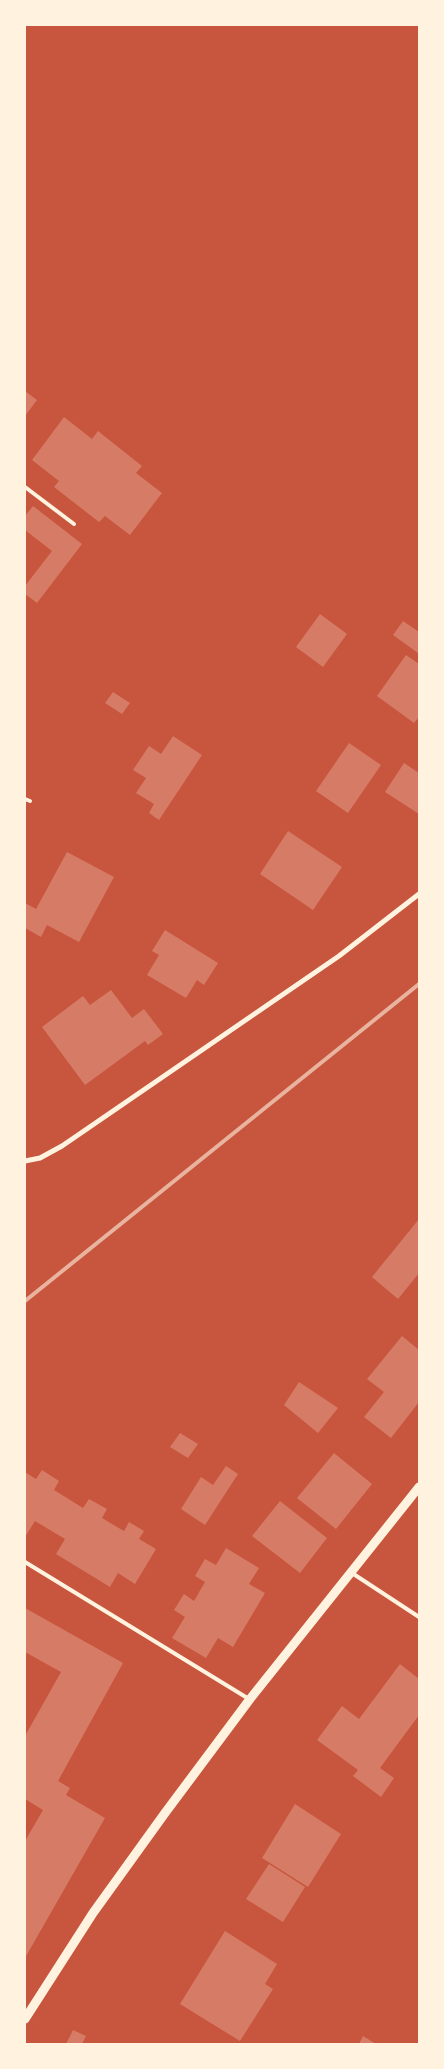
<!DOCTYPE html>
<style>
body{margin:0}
#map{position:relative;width:444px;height:2069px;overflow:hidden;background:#c8553d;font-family:Quicksand,sans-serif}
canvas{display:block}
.frame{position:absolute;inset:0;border:26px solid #fff3e0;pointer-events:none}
</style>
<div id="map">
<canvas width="444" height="2069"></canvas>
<div class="frame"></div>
</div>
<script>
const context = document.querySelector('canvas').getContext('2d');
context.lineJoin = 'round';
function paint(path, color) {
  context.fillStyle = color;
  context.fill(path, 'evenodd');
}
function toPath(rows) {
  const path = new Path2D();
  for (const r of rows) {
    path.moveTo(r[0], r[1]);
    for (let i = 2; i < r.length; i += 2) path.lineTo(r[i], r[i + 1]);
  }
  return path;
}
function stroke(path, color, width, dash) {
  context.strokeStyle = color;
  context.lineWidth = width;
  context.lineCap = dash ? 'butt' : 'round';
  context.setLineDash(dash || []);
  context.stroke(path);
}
paint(toPath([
 [25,391,37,400,25,416],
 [64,417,92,439,98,431,142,466,136,473,162,493,130,535,105,516,99,522,54,487,59,481,32,460],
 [33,506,82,544,37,603,25,594,25,586,52,551,25,530,25,516],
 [320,614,347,634,323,667,296,647],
 [403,621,419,632,418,653,393,635],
 [406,655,419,664,419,717,414,723,377,696],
 [113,692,130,703,122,714,105,703],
 [173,736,202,755,159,820,149,813,154,804,136,793,146,778,133,770,149,746,161,754],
 [349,743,381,765,348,813,316,791],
 [404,763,419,773,419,814,385,792],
 [288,831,342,867,313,910,260,874],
 [67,852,114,877,79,942,47,925,41,937,25,928,25,903,36,909],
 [165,930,218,963,204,985,197,980,186,998,147,975,159,955,152,951],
 [111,990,132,1018,144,1009,163,1034,148,1045,145,1041,85,1085,42,1027,83,996,90,1005],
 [419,1219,419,1273,398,1299,372,1277],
 [402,1336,419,1350,419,1402,391,1438,364,1417,384,1392,367,1379],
 [299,1382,338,1408,318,1433,284,1405],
 [180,1433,198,1444,188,1458,170,1447],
 [334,1453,372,1484,336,1529,297,1498],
 [226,1466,238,1474,205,1525,181,1509,201,1477,213,1485],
 [42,1470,59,1481,54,1490,83,1508,89,1499,107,1509,102,1518,112,1524,124,1531,129,1522,144,1531,139,1539,156,1549,135,1584,118,1573,110,1587,56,1554,65,1539,35,1521,25,1537,25,1472,36,1479],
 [280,1501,327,1538,300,1573,252,1536],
 [226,1548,259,1568,249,1584,265,1593,233,1647,218,1638,206,1658,172,1638,185,1617,174,1610,184,1594,194,1601,205,1582,195,1576,205,1559,216,1565],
 [25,1608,123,1663,58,1781,70,1788,66,1795,105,1818,25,1958,25,1841,43,1810,25,1799,25,1736,61,1672,25,1652],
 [400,1664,419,1679,419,1715,380,1768,394,1778,381,1797,353,1776,358,1770,317,1740,342,1706,359,1719],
 [295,1804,341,1834,308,1887,262,1858],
 [269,1864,305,1887,283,1922,246,1899],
 [225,1931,277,1964,265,1984,273,1989,240,2041,180,2004],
 [73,2030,86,2036,82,2044,66,2044],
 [363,2036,376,2044,359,2044]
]), '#d67c66');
stroke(toPath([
 [25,487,74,524],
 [25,799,30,801],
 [25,1562,249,1699],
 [352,1573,419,1617]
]), '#fff3e0', 4);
stroke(toPath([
 [25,1161,40,1158,62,1146,339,956,419,894]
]), '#fff3e0', 5);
stroke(toPath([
 [25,2019,93,1913,165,1813,250,1699,419,1487]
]), '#fff3e0', 9);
stroke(toPath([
 [25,1301,419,984]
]), '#e9b49f', 4);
</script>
